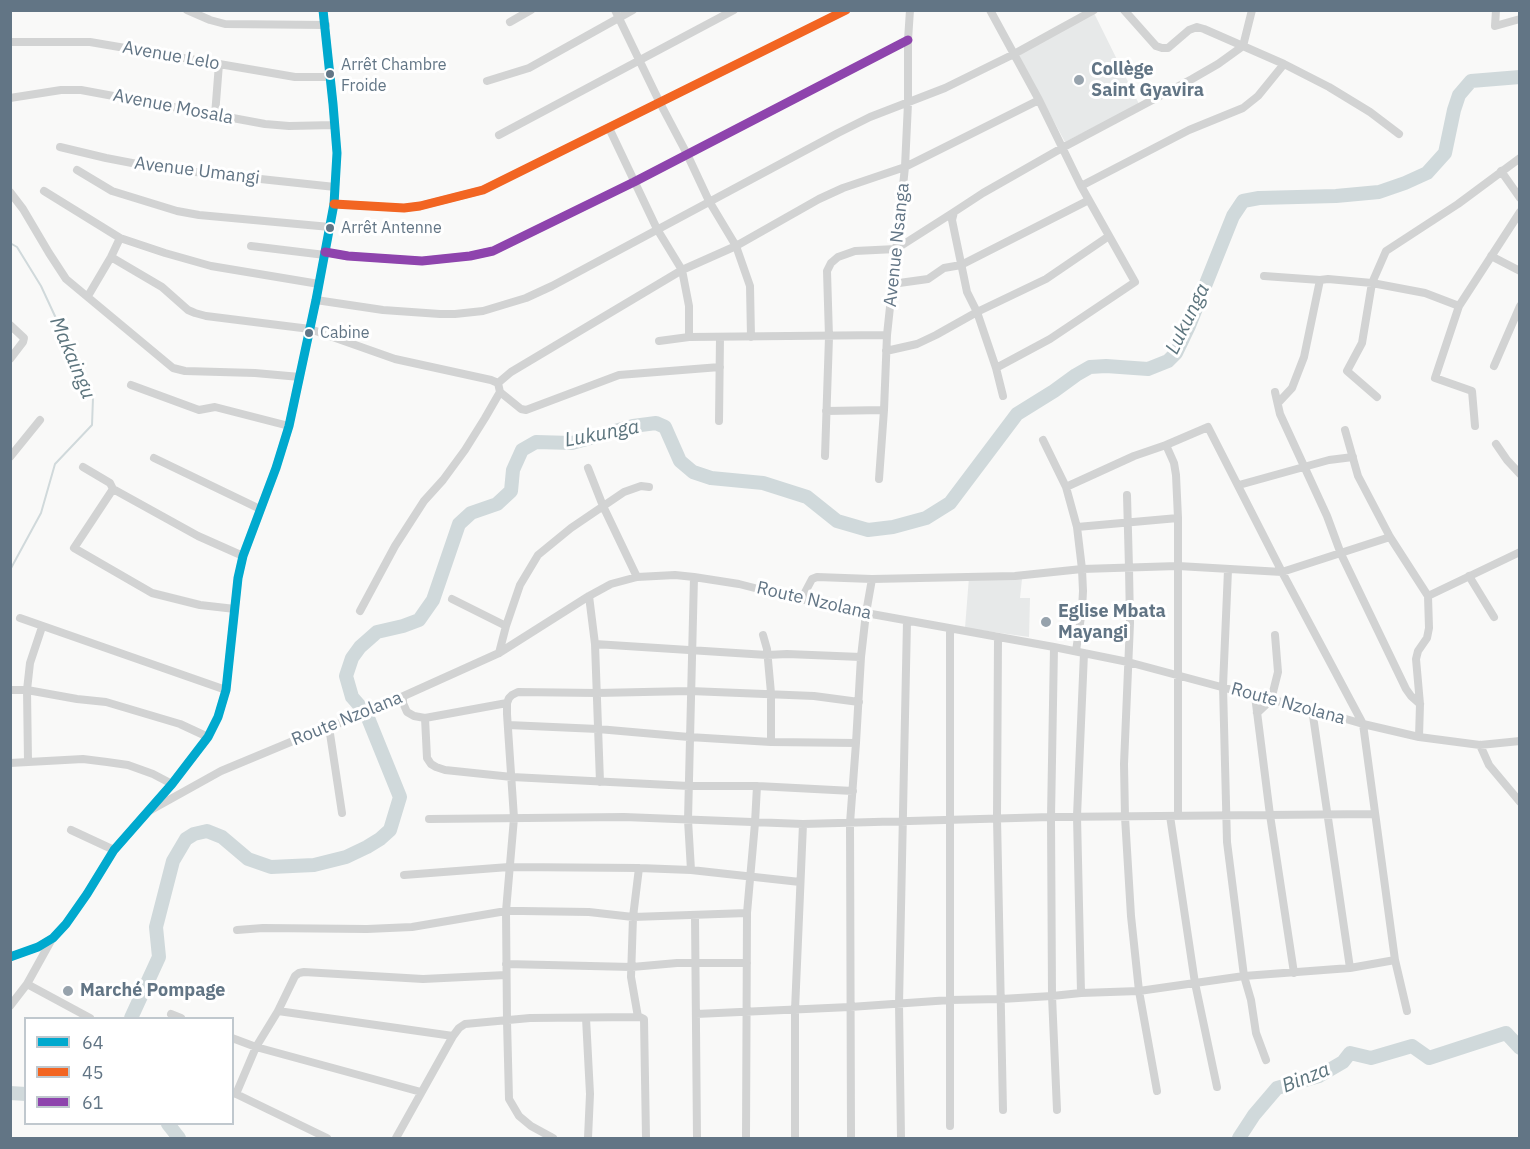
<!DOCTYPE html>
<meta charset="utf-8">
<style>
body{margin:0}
#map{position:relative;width:1530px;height:1149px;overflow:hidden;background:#f9f9f8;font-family:"IBM Plex Sans",sans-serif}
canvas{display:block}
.frame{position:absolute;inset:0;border:12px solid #627585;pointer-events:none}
.legend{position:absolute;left:24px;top:1017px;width:210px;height:108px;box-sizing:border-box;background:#fff;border:2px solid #c0c8ce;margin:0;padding:8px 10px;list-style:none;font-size:18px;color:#627585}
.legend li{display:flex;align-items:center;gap:12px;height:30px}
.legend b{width:30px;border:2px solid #c0c8ce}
</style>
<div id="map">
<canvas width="1530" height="1149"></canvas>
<div class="frame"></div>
<ul class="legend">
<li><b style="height:8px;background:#00a9ce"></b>64</li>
<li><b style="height:8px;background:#f26522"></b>45</li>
<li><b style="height:8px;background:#8e44ad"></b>61</li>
</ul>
</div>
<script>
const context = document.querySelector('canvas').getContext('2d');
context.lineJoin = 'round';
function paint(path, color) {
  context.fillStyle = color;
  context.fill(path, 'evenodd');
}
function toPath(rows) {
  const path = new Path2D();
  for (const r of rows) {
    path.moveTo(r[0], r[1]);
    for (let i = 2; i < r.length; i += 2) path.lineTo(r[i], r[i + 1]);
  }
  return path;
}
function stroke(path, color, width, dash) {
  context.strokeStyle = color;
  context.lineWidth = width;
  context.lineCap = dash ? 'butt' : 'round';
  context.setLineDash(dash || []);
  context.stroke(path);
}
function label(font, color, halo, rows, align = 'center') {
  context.font = font + ' "IBM Plex Sans",sans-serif';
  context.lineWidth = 6;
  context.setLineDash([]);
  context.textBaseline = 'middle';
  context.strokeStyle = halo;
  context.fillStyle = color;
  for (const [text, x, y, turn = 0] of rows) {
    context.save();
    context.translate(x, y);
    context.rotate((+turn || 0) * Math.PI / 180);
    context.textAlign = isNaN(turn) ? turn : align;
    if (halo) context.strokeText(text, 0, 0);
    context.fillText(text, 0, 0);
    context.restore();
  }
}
paint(toPath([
 [1094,13,1139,104,1065,142,1018,55],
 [969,577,1022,579,1020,598,1030,598,1029,637,965,628]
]), '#e7e9e9');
stroke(toPath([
 [10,243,17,247,41,286,93,398,92,425,55,464,41,513,10,570]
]), '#d0d9db', 2);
stroke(toPath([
 [131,1018,159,957,156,927,173,861,186,839,194,834,207,831,222,837,248,859,271,867,314,865,346,857,367,847,380,839,390,830,400,797,366,713,352,697,346,676,352,658,360,647,377,632,403,626,419,620,433,600,459,524,471,513,497,504,511,491,513,470,522,450,536,442,572,443,633,426,656,423,665,427,680,461,693,472,711,478,763,483,807,497,837,521,868,530,893,527,926,518,950,503,1017,414,1054,391,1076,375,1090,367,1106,366,1148,369,1168,361,1176,353,1189,326,1233,216,1243,201,1259,198,1336,196,1379,192,1405,183,1427,173,1445,153,1454,110,1459,95,1471,81,1520,77],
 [10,1093,26,1094],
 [168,1124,179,1138],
 [1239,1138,1254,1115,1277,1088,1319,1076,1343,1062,1350,1053,1371,1058,1412,1046,1429,1058,1506,1033,1520,1048]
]), '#d0d9db', 14);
stroke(toPath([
 [187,10,210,20,225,24,326,25],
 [615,10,660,103,687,154,709,201,736,246,750,286,751,337],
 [990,10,1039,100,1081,186,1135,282,1050,339,996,368],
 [1124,10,1156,46,1162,48,1168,48,1189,30,1197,27,1204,29,1284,64,1329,87,1370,112,1399,134],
 [1496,10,1495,26,1520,19],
 [510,22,531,10],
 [10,42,90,42,266,72,295,77,331,77],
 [487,81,529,68,633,10],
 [10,98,61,90,81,90,265,124,289,126,335,125],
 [215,115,219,64],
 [609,128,657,229,682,270,689,306,689,337],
 [499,135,734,10],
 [60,147,106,158,158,168,335,187],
 [77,170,112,191,177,211,199,215,330,227],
 [1501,171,1520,198],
 [1081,186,1189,130,1243,108,1258,96,1284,64],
 [44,191,120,238,165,253,211,266,319,284],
 [10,192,23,209,49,253,66,279,173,368,185,371,255,373,300,377],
 [334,204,404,208,420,206,483,190,846,10],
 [251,246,325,255],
 [325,252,348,256,422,261,470,256,493,251,634,182,908,40],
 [1491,256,1520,271],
 [111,257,162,287,188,310,195,313,206,316,310,329,395,359,491,380,498,383],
 [1264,276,1320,280,1328,279,1372,283,1425,293,1459,306],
 [892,284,928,279,944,268,961,265,1089,200],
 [88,296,111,257,120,238],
 [316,300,383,310,440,314,455,314,483,311,526,298,552,286,838,133,870,117,945,88,1014,54,1094,10],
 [10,325,24,338,23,342,10,359],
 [659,341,689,337,887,335],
 [886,351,917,344,936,335,977,312,1046,279,1109,236],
 [1494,366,1520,306],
 [498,383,511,372,682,270,736,246,819,199,843,188,905,167,1039,100],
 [131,385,199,410,215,407,289,426],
 [500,392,521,409,526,410,619,375,720,367],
 [1275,392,1280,414,1327,516,1341,554,1406,689,1411,696,1420,704],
 [1003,396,996,368,977,312,967,292,952,220,954,212,983,193,1062,148,1192,79,1218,64,1243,46,1252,10],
 [1377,397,1347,371,1362,343,1372,283,1386,251,1458,204,1520,158],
 [1278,403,1292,388,1304,357,1320,280],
 [826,411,884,410],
 [719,421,720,337],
 [1475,426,1472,391,1435,378,1459,306,1520,212],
 [1345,430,1358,476,1390,537,1428,596,1429,628,1427,638,1418,651,1416,659,1420,704,1419,737],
 [1043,440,1066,487,1077,527,1082,569,1083,591,1082,610,1076,651],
 [1496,444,1507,460,1520,474],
 [1166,445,1174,463,1176,475,1178,518,1178,815],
 [825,456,829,337,827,271,831,263,838,257,855,251,896,249,954,212],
 [10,457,40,420],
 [154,458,260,509],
 [83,467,110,483,113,489,74,548,152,593,200,605,235,609],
 [588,468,603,506,637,577],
 [879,479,884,410,887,335,905,167,908,103,908,40,910,10],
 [1239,485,1329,460,1353,457],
 [1066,487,1134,456,1166,445,1208,427,1282,572,1363,724,1395,960,1407,1011],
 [113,489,198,536,243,556],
 [1127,495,1129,568,1130,623,1124,764,1125,817,1131,916,1139,991,1157,1091],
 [1077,527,1178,518],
 [1228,570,1223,686,1227,842,1244,976,1251,1000,1256,1033,1266,1060],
 [1469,576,1494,617],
 [589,596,595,644,600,782],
 [1428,596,1520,552],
 [802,598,812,579,817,577,872,579,1015,576,1082,569,1178,566,1282,572,1390,537],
 [452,599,506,626],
 [360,611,395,546,424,501,443,480,465,450,485,418,500,392,498,383],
 [20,618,226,690],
 [950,629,950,1126],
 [763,635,767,649,771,693,771,742],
 [998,637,997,818,1003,1110],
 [595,644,767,655,787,654,861,657],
 [1054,647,1051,817,1052,996,1057,1110],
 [499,653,506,626,520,585,538,555,571,528,624,492,641,486,649,487],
 [10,690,27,690,77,699,106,702,180,724,208,737],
 [1255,696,1270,815,1294,973],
 [403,697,403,703,407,712,414,716,425,718,507,703],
 [1312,709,1350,968],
 [1257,713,1271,700,1278,672,1275,635],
 [425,718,427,758,431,764,436,767,445,770,512,777,689,786,757,786,853,791],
 [508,725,598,729,689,737,771,742,856,743],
 [329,727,342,813],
 [1480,745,1489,765,1520,802],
 [28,761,27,690,30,663,42,627],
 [10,763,83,759,107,762,128,765,153,774,172,784],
 [149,811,221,771,293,741,366,713,499,653,589,596,611,584,637,577,675,575,694,577,739,584,778,594,866,613,1054,647,1128,662,1255,696,1312,709,1363,724,1419,737,1480,745,1520,741],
 [1170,816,1195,983,1217,1087],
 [429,819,624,817,803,824,1051,817,1375,814],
 [71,830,114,850],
 [691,870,688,820,694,577],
 [404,875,509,867,639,868,691,870,800,882],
 [695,916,697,1138],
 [237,930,263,928,367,929,412,927,506,911,522,911,589,912,633,917,747,913],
 [10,957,38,947,53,938,66,924,87,894,114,850,172,784,208,737,218,717,226,690,238,578,243,556,276,468,289,426,316,300,334,204,337,153,333,104,323,10],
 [506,964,632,967,677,963,747,963],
 [27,984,90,1018],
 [1081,993,1077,816,1084,653],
 [10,1006,27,984,52,939],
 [278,1011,453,1036],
 [171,1014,181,1018],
 [696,1014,850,1007,950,1000,1001,999,1052,996,1081,993,1139,991,1244,976,1350,968,1395,960],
 [638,1017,631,977,633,917,639,868],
 [586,1018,590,1094,588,1138],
 [232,1038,256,1047,421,1092],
 [232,1092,327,1138],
 [236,1094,256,1047,278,1011,295,976,299,973,304,972,423,979,506,975],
 [396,1138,453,1036,459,1028,465,1024,530,1018,640,1017,644,1019,646,1138],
 [553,1138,531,1126,519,1116,509,1099,507,1021,506,911,514,818,507,714,507,703,509,698,512,695,518,692,597,693,690,691,814,696,859,702],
 [746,1138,747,913,755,823,757,786],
 [795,1138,795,1010,803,824],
 [851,1138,850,823,856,743,861,657,866,613,872,579],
 [901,1138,899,1004,907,621]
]), '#d2d3d3', 8);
stroke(toPath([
 [10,957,38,947,53,938,66,924,87,894,114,850,172,784,208,737,218,717,226,690,238,578,243,556,276,468,289,426,316,300,334,204,337,153,333,104,323,10]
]), '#00a9ce', 9);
stroke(toPath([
 [334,204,404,208,420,206,483,190,846,10]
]), '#f26522', 9);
stroke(toPath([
 [325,252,348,256,422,261,470,256,493,251,634,182,908,40]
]), '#8e44ad', 9);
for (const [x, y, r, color] of [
 [330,74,5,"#627585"],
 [1079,80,6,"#97a3ad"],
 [330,228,5,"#627585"],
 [309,333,5,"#627585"],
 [1046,622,6,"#97a3ad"],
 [68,991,6,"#97a3ad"]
]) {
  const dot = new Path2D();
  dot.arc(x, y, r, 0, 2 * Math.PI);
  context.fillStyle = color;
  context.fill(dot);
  stroke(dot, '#fff', 2);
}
label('16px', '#627585', '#fff', [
 ["Arrêt Chambre",341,65],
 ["Froide",341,86],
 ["Arrêt Antenne",341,228],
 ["Cabine",320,333]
], 'left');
label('18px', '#627585', '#fff', [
 ["Avenue Lelo",171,56,10],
 ["Avenue Mosala",173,107,11],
 ["Avenue Umangi",197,171,7],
 ["Avenue Nsanga",897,245,-84],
 ["Route Nzolana",814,601,13],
 ["Route Nzolana",1288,704,15],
 ["Route Nzolana",347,719,-22]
]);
label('bold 18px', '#627585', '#fff', [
 ["Collège",1091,70],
 ["Saint Gyavira",1091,91],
 ["Eglise Mbata",1058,612],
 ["Mayangi",1058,633],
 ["Marché Pompage",80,991]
], 'left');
label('italic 20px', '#5d757e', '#fff', [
 ["Lukunga",1188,319,-64],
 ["Makaingu",72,358,67],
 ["Lukunga",602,434,-11],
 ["Binza",1306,1078,-22]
]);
</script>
